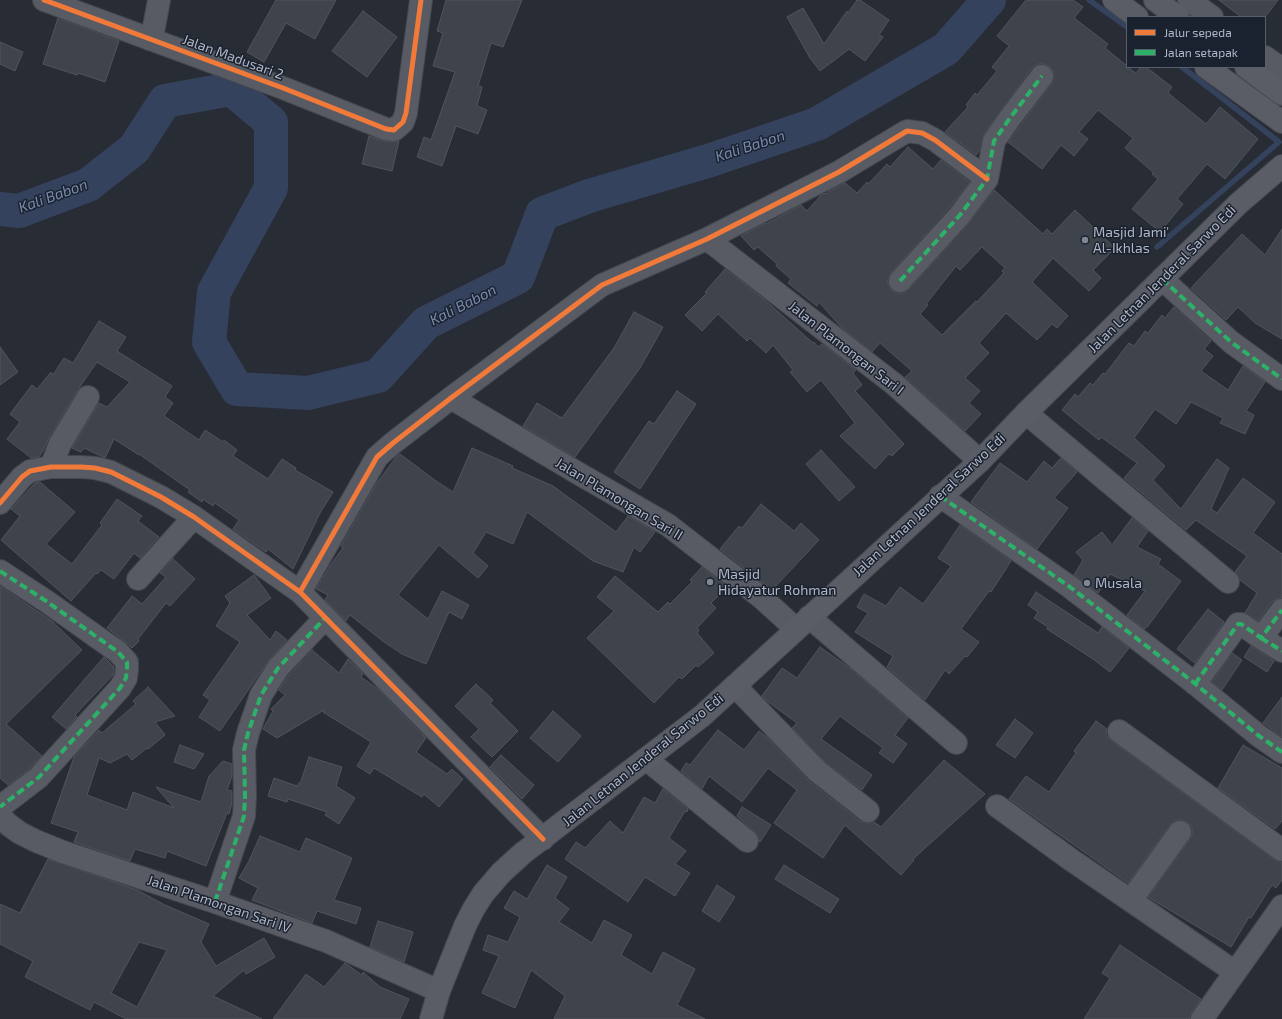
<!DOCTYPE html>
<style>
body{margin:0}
#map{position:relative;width:1282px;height:1019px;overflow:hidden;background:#282c34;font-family:"Exo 2",sans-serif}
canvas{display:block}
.legend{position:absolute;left:1126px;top:16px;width:140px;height:52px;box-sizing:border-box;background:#1b222f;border:1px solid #575e6c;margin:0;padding:5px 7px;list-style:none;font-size:12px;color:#b1b7c7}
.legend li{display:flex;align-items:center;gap:8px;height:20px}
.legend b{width:20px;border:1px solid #575e6c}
</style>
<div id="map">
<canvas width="1282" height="1019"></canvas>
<ul class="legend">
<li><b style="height:5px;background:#f17a3a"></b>Jalur sepeda</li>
<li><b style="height:5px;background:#2db169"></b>Jalan setapak</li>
</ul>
</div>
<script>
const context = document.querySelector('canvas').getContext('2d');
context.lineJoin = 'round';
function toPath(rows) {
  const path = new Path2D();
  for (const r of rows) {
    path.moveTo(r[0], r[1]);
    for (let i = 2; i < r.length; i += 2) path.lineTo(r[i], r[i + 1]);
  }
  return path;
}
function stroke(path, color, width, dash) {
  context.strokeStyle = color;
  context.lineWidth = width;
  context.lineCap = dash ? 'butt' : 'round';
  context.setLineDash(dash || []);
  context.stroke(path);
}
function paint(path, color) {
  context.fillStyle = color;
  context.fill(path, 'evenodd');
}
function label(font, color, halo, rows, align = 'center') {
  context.font = font + ' "Exo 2",sans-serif';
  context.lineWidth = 3;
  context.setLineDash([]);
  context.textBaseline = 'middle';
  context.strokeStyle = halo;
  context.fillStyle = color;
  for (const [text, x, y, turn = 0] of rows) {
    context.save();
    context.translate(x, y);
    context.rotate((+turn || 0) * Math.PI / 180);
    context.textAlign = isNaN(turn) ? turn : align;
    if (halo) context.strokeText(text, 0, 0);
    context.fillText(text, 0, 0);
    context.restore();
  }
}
stroke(toPath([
 [1089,0,1127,27],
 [1157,247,1279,142,1182,67]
]), '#35425d', 5.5);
stroke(toPath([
 [0,209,19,211,88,185,134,149,165,101,231,89,271,122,271,188,214,292,209,342,237,389,308,393,378,376,426,323,518,277,542,214,589,196,711,160,817,124,946,49,989,0]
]), '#35425d', 34);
const building = toPath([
 [276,0,336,0,315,39,286,23,264,62,247,52,276,0],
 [446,0,522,0,503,47,491,43,478,86,482,87,477,106,487,110,478,134,456,126,442,166,417,157,424,137,431,140,455,72,433,66,443,33,437,31,446,0],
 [857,0,860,0,889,20,879,35,883,37,865,61,849,49,820,71,810,58,787,17,803,8,824,44,847,11,848,13,857,0],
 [1026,0,1073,0,1083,7,1074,18,1108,44,1105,48,1127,66,1127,67,1136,73,1141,67,1146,67,1172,87,1168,93,1206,124,1220,107,1258,139,1225,179,1207,164,1177,199,1183,204,1160,232,1132,209,1158,179,1152,174,1154,173,1125,148,1133,138,1098,110,1079,132,1088,139,1074,156,1061,145,1042,169,1008,142,1052,83,1054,77,1054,72,1049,66,1043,64,1038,64,1032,68,984,134,980,150,976,155,945,132,968,107,966,105,975,93,977,95,997,71,992,67,1009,46,997,36,1026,0],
 [1219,0,1278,0,1265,17,1241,17,1219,0],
 [363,11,397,37,367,77,332,51,363,11],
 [58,18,119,41,105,82,78,73,77,75,43,64,58,18],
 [0,42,23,52,15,71,0,64,0,42],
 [369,136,384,141,393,142,399,141,392,171,362,164,369,136],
 [908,147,933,169,941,160,970,182,950,207,891,273,888,279,888,284,891,290,897,293,903,293,909,289,969,223,994,190,1043,234,1047,229,1052,234,1075,210,1115,248,1093,270,1101,278,1089,291,1053,258,1032,282,1068,316,1057,328,1052,324,1037,340,1006,313,979,343,989,353,965,378,980,391,969,403,981,414,965,431,905,377,912,371,880,343,872,352,841,327,819,302,817,306,788,283,791,279,776,266,777,264,758,247,754,250,741,236,765,223,766,224,801,205,807,211,822,194,826,193,827,194,829,191,845,183,857,193,867,182,868,184,887,164,890,167,908,147],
 [982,247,1005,268,1002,271,1004,273,977,302,976,301,942,335,920,314,928,305,926,304,956,266,960,270,982,247],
 [1282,229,1282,339,1255,323,1238,307,1226,320,1191,288,1242,234,1265,255,1282,229],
 [725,269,764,299,813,343,814,342,818,347,822,344,856,370,853,373,862,385,855,391,904,444,892,456,889,454,875,469,840,436,855,423,821,380,807,392,790,372,793,370,773,345,766,353,750,338,747,341,718,314,702,331,685,315,707,293,705,292,725,269],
 [1174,307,1211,341,1204,349,1213,356,1201,371,1228,390,1243,366,1265,382,1246,411,1254,415,1245,434,1220,423,1223,418,1191,402,1176,424,1155,409,1134,438,1165,466,1153,480,1181,509,1217,459,1229,468,1211,509,1217,513,1243,478,1275,502,1253,533,1282,554,1282,598,1277,599,1272,602,1258,621,1245,613,1257,593,1240,580,1235,572,1247,556,1196,520,1186,530,1124,478,1137,463,1101,437,1099,440,1062,410,1075,394,1078,397,1090,383,1093,385,1103,373,1105,374,1129,343,1134,346,1145,331,1148,333,1162,315,1165,318,1174,307],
 [634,312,663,327,640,368,575,457,523,426,537,403,562,418,614,348,634,312],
 [99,321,126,337,117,351,172,386,165,397,173,403,164,416,199,440,205,430,223,442,224,440,237,450,233,456,268,479,282,459,296,468,295,470,333,492,320,513,293,569,268,549,266,552,233,529,239,520,215,503,213,506,203,499,202,502,188,492,190,490,139,454,139,455,114,439,105,458,84,448,81,452,72,448,99,403,107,407,130,382,97,362,77,391,49,438,44,449,39,457,31,458,7,439,20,422,10,414,32,385,37,389,51,372,53,375,64,358,73,363,99,321],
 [0,347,18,372,0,385,0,347],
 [677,391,696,404,640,489,614,472,649,421,654,424,677,391],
 [472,448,513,466,512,468,553,486,616,532,628,516,655,532,640,552,634,547,623,572,593,561,527,512,513,544,486,532,473,553,488,566,478,578,439,545,398,595,428,619,442,591,469,605,462,619,449,612,426,664,402,654,384,642,350,615,346,621,325,600,328,595,316,589,331,564,343,548,341,546,376,484,397,456,400,454,436,481,453,492,472,448],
 [821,450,855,487,839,501,806,464,821,450],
 [1061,458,1077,472,1054,498,1068,508,1037,549,971,502,1000,463,1027,482,1044,461,1052,468,1061,458],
 [40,482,75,512,46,544,72,564,102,525,100,523,117,499,142,516,138,521,159,537,140,558,134,553,114,579,101,570,97,574,96,573,71,601,1,540,20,516,11,509,35,483,40,482],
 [761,504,794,531,801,523,819,540,772,590,720,549,739,526,742,528,761,504],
 [1132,518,1148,531,1137,547,1161,559,1158,564,1181,581,1148,626,1144,629,1127,615,1145,591,1110,574,1098,593,1074,575,1083,560,1076,552,1102,532,1112,545,1132,518],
 [960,525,1011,561,991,592,989,591,961,629,979,642,967,657,965,656,949,674,945,670,925,700,887,667,893,656,855,632,868,613,857,607,864,594,886,606,900,587,923,604,951,566,938,558,960,525],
 [173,559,195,579,170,606,166,603,138,639,139,641,132,648,125,642,107,628,132,596,142,604,166,577,160,573,173,559],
 [702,567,727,587,711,603,716,608,697,628,699,630,697,633,714,653,698,667,696,665,682,679,679,677,654,703,587,638,614,611,597,597,615,576,658,612,668,602,670,604,692,582,690,580,702,567],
 [254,575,271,598,247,615,270,640,276,631,287,640,268,661,220,731,199,717,210,700,203,695,240,642,216,626,230,603,225,596,254,575],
 [0,586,52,621,82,650,6,724,42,756,30,768,8,785,0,778,0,586],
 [1036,592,1098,633,1102,627,1129,648,1110,672,1093,659,1047,629,1048,627,1034,618,1038,612,1028,605,1036,592],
 [1208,609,1224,622,1195,663,1177,649,1208,609],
 [1251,646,1274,661,1267,672,1244,657,1251,646],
 [820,647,851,669,908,718,895,735,907,744,893,763,879,753,883,748,840,716,821,739,872,775,862,790,825,762,792,728,797,723,767,701,762,696,782,668,797,678,820,647],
 [312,650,339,673,348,659,363,674,361,677,378,689,426,738,416,752,447,774,452,769,463,779,439,807,424,794,422,797,374,768,370,774,357,766,371,742,323,712,324,710,277,738,263,729,273,711,271,709,285,695,279,690,288,676,312,650],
 [1232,653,1242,660,1222,690,1212,682,1232,653],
 [104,657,114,667,114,674,75,715,77,717,66,729,52,717,104,657],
 [476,684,493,700,490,703,518,731,492,757,471,737,479,729,455,706,476,684],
 [148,687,175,716,155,722,165,735,148,749,147,748,132,760,127,754,110,763,99,758,87,795,127,810,133,792,174,808,156,787,201,802,209,776,223,761,232,764,232,776,227,790,232,791,232,803,229,814,227,813,206,866,167,851,165,858,135,849,130,861,74,842,78,832,51,823,74,757,99,730,102,733,136,704,133,701,148,687],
 [1282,697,1282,737,1263,723,1282,697],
 [553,711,581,736,558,762,530,738,553,711],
 [1015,719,1033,733,1015,758,996,745,1015,719],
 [1096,721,1107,729,1107,736,1112,741,1275,860,1282,862,1282,880,1276,888,1272,885,1251,918,1249,917,1231,947,1148,897,1190,839,1192,834,1192,827,1187,822,1182,820,1175,820,1170,825,1128,883,1009,799,1026,776,1049,792,1076,753,1074,751,1096,721],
 [718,730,744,750,759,731,768,738,809,781,860,821,867,823,874,822,881,827,944,760,985,794,913,859,914,860,901,875,845,825,823,858,774,823,797,790,768,768,742,802,709,776,702,789,681,771,686,763,690,765,718,730],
 [180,745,204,754,194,769,174,762,180,745],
 [1243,745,1282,768,1282,821,1275,829,1218,788,1243,745],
 [501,755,534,785,522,799,490,767,501,755],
 [309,757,342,767,336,786,355,798,339,824,325,815,327,812,288,799,287,802,268,796,274,778,297,786,301,781,309,757],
 [663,789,688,809,687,812,685,811,669,838,686,851,675,864,690,873,675,896,645,877,628,902,565,859,576,842,585,848,610,821,623,833,644,797,655,803,663,789],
 [742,807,771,825,760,842,755,832,737,816,742,807],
 [260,836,300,852,306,838,352,858,334,900,361,908,356,924,317,911,312,923,252,900,258,888,239,878,249,861,260,836],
 [48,859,137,890,165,905,209,924,201,942,216,966,264,938,275,957,246,974,244,970,213,996,262,1019,126,1019,94,1002,90,1010,25,977,33,961,0,944,0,904,20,913,48,859],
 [139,942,167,950,137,1007,111,993,139,942],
 [547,865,567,877,555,898,569,909,559,922,592,943,604,920,632,935,621,955,652,974,663,952,695,969,677,1005,705,1019,554,1019,565,996,531,970,515,1008,482,993,499,956,483,950,488,935,508,942,520,917,504,908,514,891,527,899,547,865],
 [784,865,839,899,830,913,775,879,784,865],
 [717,885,735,897,719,922,702,911,717,885],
 [378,921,413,932,404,962,370,947,378,921],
 [1120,945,1201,999,1192,1012,1190,1019,1084,1019,1110,978,1102,973,1120,945],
 [345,963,362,975,363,972,380,987,409,999,400,1019,273,1019,306,974,324,987,345,963]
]);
paint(building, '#3f434b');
stroke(building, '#50545d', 1);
const minor = toPath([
 [44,0,283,88,386,129,394,130,403,122,406,113,421,0],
 [1189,0,1212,17],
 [149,39,154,27,159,0],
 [1265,57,1282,69],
 [707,239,894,384,980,461],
 [1162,279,1231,342,1282,379],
 [900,281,960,215,987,179,994,141,1010,118,1042,76],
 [451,398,576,472,668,525,762,598,796,629],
 [1026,413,1228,582],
 [51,467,60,444,88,397],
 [940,496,1070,587,1193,682,1259,736,1282,752],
 [0,503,22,477,30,471,51,467,81,467,95,468,111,472,161,497,194,517,300,592,543,839],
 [0,571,46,601,118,652,127,662,127,669,126,678,120,688,39,777,0,807],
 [138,579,194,517],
 [300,592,377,457,393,443,451,398,602,285,707,239,839,172,907,131,922,133,935,140,987,179],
 [809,617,956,743],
 [1261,638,1282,651],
 [1195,684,1238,624,1241,624,1261,638,1282,610],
 [735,686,817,771,868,811],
 [1119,731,1282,850],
 [646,759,747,841],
 [997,806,1070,859,1235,972],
 [0,816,9,825,20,833,36,841,63,852,215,902,326,941,439,991],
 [1131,900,1180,832],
 [215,902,244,816,245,796,244,750,248,733,261,695,278,668,325,618],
 [1202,1019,1282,906]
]);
const major = toPath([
 [1114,0,1137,17],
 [1155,0,1178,17],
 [1206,67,1282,122],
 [1246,67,1282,94],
 [431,1019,439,991,465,926,473,910,483,894,501,873,523,853,702,716,980,461,1026,413,1238,204,1282,166]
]);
stroke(minor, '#44474e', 24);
stroke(major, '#454951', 24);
stroke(minor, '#585b63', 22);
stroke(major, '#5a5d65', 22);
stroke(toPath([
 [1162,279,1231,342,1282,379],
 [900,281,960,215,987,179,994,141,1010,118,1042,76],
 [940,496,1070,587,1193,682,1259,736,1282,752],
 [0,571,46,601,118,652,127,662,127,669,126,678,120,688,39,777,0,807],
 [1261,638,1282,651],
 [1195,684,1238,624,1241,624,1261,638,1282,610],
 [215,902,244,816,245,796,244,750,248,733,261,695,278,668,325,618]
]), '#2db169', 4, [8, 4]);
stroke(toPath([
 [44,0,283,88,386,129,394,130,403,122,406,113,421,0],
 [0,503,22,477,30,471,51,467,81,467,95,468,111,472,161,497,194,517,300,592,543,839],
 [300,592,377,457,393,443,451,398,602,285,707,239,839,172,907,131,922,133,935,140,987,179]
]), '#f17a3a', 5);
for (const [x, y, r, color] of [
 [1085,240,4,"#818694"],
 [710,582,4,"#818694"],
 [1087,583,4,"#818694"]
]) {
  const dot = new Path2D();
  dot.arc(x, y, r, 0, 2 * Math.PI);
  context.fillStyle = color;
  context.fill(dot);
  stroke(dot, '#1b222f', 1.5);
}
label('14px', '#b1b7c7', '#1b222f', [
 ["Jalan Madusari 2",233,57,20],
 ["Jalan Letnan Jenderal Sarwo Edi",1162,279,-45],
 ["Jalan Plamongan Sari I",846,348,38],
 ["Jalan Plamongan Sari II",619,499,31],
 ["Jalan Letnan Jenderal Sarwo Edi",929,505,-43],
 ["Jalan Letnan Jenderal Sarwo Edi",643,760,-39],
 ["Jalan Plamongan Sari IV",219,904,19]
]);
label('14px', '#b1b7c7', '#1b222f', [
 ["Masjid Jami'",1093,232],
 ["Al-Ikhlas",1093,248],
 ["Masjid",718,574],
 ["Hidayatur Rohman",718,590],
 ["Musala",1095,583]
], 'left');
label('italic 15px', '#798bae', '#1b222f', [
 ["Kali Babon",750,146,-18],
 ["Kali Babon",53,196,-20],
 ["Kali Babon",463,305,-27]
]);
</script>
